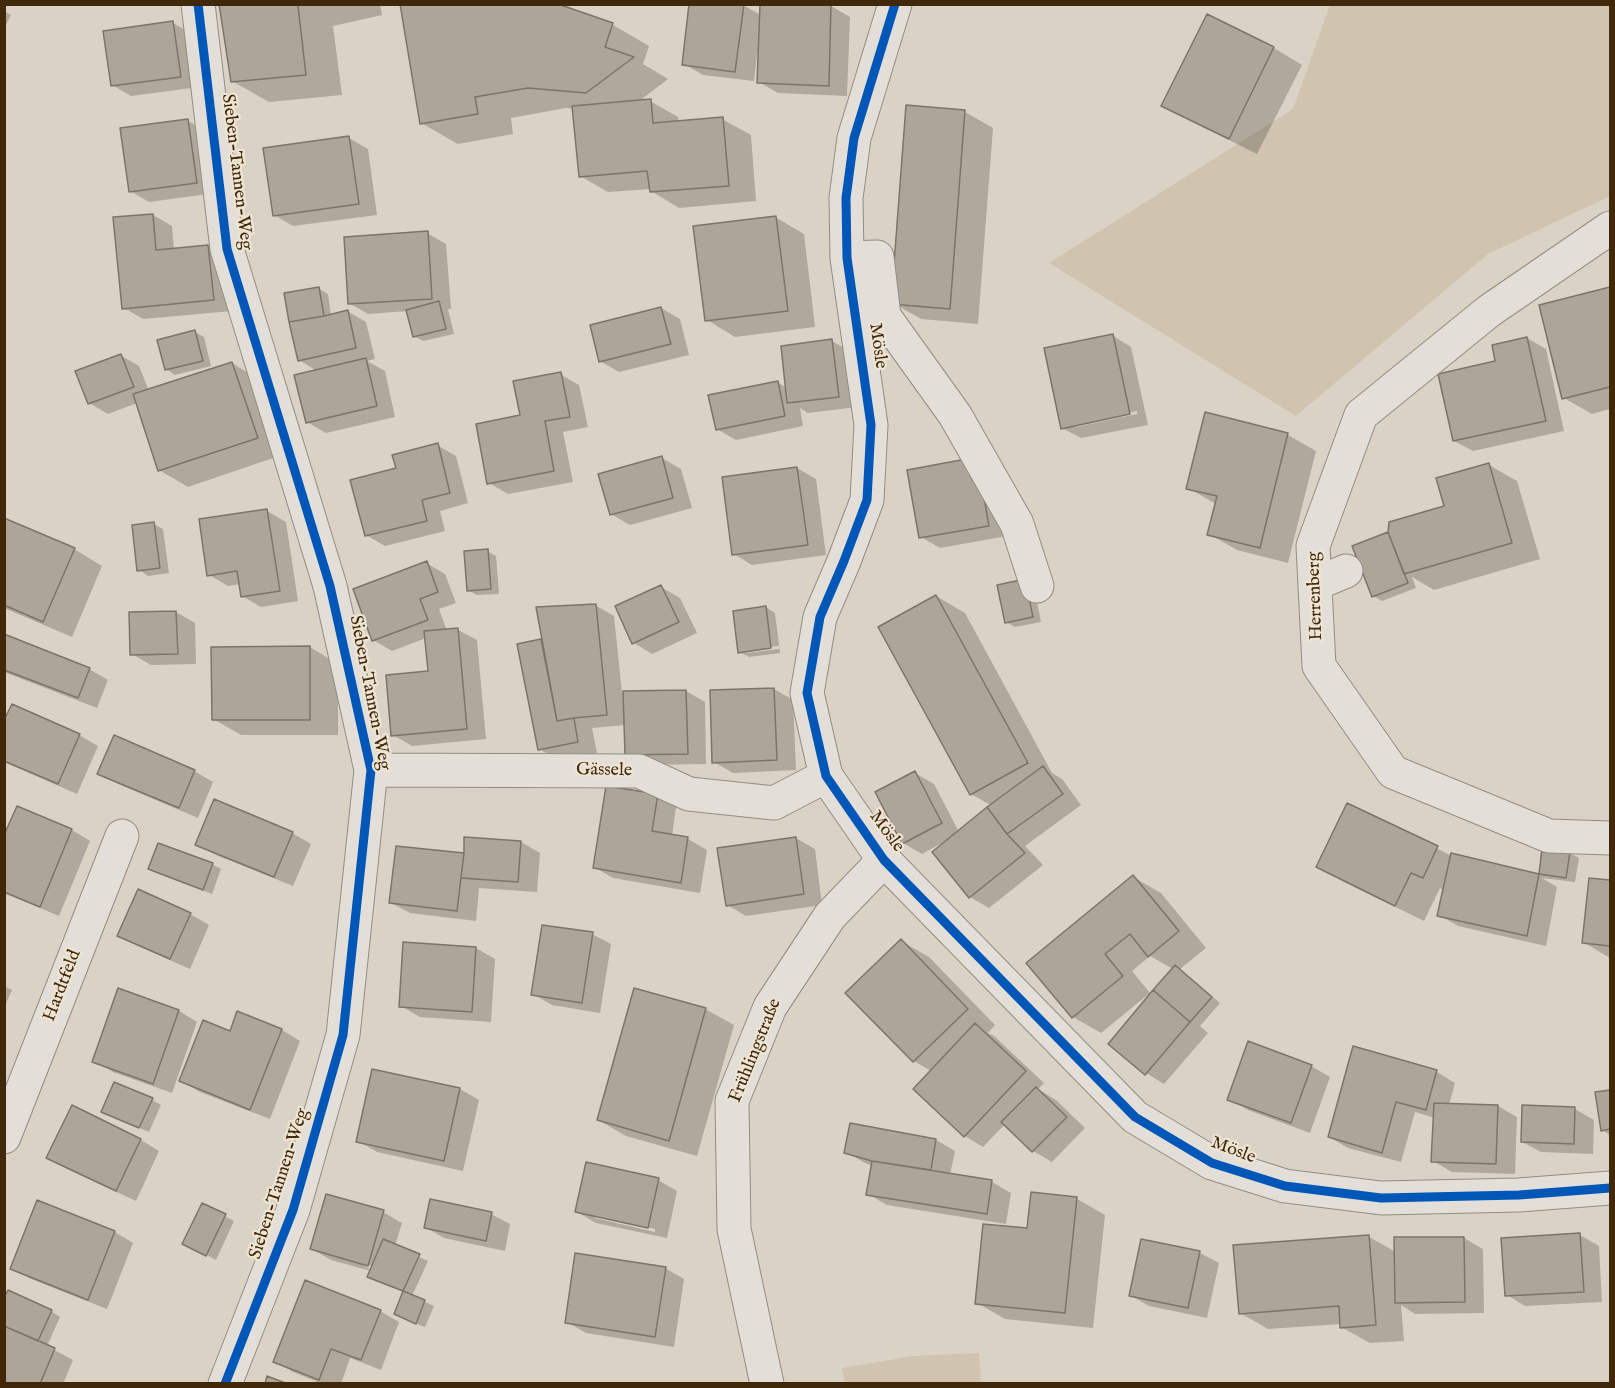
<!DOCTYPE html>
<meta charset="utf-8">
<style>
body{margin:0}
#map{position:relative;width:1615px;height:1388px;overflow:hidden;background:#dad3c5;font-family:"IM FELL English",serif}
canvas{display:block}
.frame{position:absolute;inset:0;border:6px solid #41280b;pointer-events:none}
</style>
<div id="map">
<canvas width="1615" height="1388"></canvas>
<div class="frame"></div>
</div>
<script>
const context = document.querySelector('canvas').getContext('2d');
context.lineJoin = 'round';
function paint(path, color) {
  context.fillStyle = color;
  context.fill(path, 'evenodd');
}
function toPath(rows) {
  const path = new Path2D();
  for (const r of rows) {
    path.moveTo(r[0], r[1]);
    for (let i = 2; i < r.length; i += 2) path.lineTo(r[i], r[i + 1]);
  }
  return path;
}
function stroke(path, color, width, dash) {
  context.strokeStyle = color;
  context.lineWidth = width;
  context.lineCap = dash ? 'butt' : 'round';
  context.setLineDash(dash || []);
  context.stroke(path);
}
function label(font, color, halo, rows, align = 'center') {
  context.font = font + ' "IM FELL English",serif';
  context.lineWidth = 4.5;
  context.setLineDash([]);
  context.textBaseline = 'middle';
  context.strokeStyle = halo;
  context.fillStyle = color;
  for (const [text, x, y, turn = 0] of rows) {
    context.save();
    context.translate(x, y);
    context.rotate((+turn || 0) * Math.PI / 180);
    context.textAlign = isNaN(turn) ? turn : align;
    if (halo) context.strokeText(text, 0, 0);
    context.fillText(text, 0, 0);
    context.restore();
  }
}
paint(toPath([
 [1330,5,1610,5,1610,196,1488,254,1296,416,1049,263,1293,109],
 [979,1353,981,1383,845,1383,842,1368,913,1356]
]), '#d0c4b0');
paint(toPath([
 [221,4,380,4,382,15,333,26,342,95,269,102,232,81],
 [553,4,613,25,649,46,643,64,668,79,638,102,650,101,678,117,679,123,722,119,751,135,756,201,679,208,651,191,651,189,608,192,580,176,574,109,566,108,511,118,513,134,458,144,421,123],
 [798,4,831,6,850,17,847,96,778,93,759,82,760,55,757,54,754,81,703,75,684,64,743,5,761,15],
 [4,11,11,15,4,29],
 [1207,16,1274,48,1302,65,1257,154,1191,121,1163,105],
 [173,23,192,34,199,87,131,96,112,85],
 [965,112,993,128,978,324,921,319,893,303],
 [188,121,207,132,215,193,149,202,130,191],
 [349,138,368,149,377,215,293,226,274,215],
 [153,215,172,226,174,250,208,247,227,258,232,311,143,319,124,308],
 [775,217,804,234,815,327,735,337,707,320],
 [427,233,446,244,451,309,448,309,454,334,423,341,414,336,408,311,368,314,349,303],
 [318,288,328,294,331,316,347,311,366,322,375,359,367,361,385,371,395,417,326,433,307,422,317,371,299,360],
 [1610,289,1610,409,1592,414,1564,398,1541,306],
 [661,308,680,319,689,355,619,372,600,361],
 [195,332,204,337,211,366,175,375,166,369],
 [1113,336,1131,347,1148,425,1081,438,1062,428],
 [1137,411,1137,414,1076,427,1076,424],
 [1527,338,1546,349,1564,431,1473,451,1454,441,1497,362],
 [832,341,851,352,857,407,808,413,800,408,803,426,736,440,717,429,777,382,787,388],
 [120,355,139,366,149,391,232,363,260,380,285,454,188,487,159,470,137,403,108,414,89,403],
 [560,374,579,385,588,427,563,432,573,482,508,494,489,483,522,416],
 [1206,414,1288,435,1316,451,1288,563,1237,550,1209,534,1216,504,1188,488],
 [437,445,456,456,468,503,440,511,445,531,385,546,366,535,397,469],
 [662,458,681,469,692,508,630,525,611,514],
 [976,458,1007,536,940,548,921,537],
 [1489,465,1517,481,1540,559,1434,590,1412,577,1416,588,1382,601,1373,596,1446,507],
 [797,468,816,479,826,555,752,565,734,554],
 [267,511,286,522,298,601,261,607,242,596,240,584,228,586,209,575],
 [4,519,74,549,102,566,72,637,4,608],
 [154,524,163,529,169,573,148,576,139,570],
 [487,551,496,556,499,594,477,595,468,590],
 [426,563,445,574,456,603,439,609,447,631,458,630,477,640,486,739,412,746,393,735,430,673,426,638,392,651,373,640],
 [1034,586,1041,622,1015,627,1006,622],
 [661,587,680,598,697,633,652,654,634,643],
 [936,596,965,613,1052,773,1062,779,1081,805,1025,846,1043,865,989,908,970,897,944,842,922,854,903,843,915,773,934,784,959,832,992,806,971,794],
 [595,605,614,616,622,693,686,691,705,702,706,764,645,765,626,725,592,728,597,753,558,760,539,749,519,645,542,640],
 [766,607,775,613,780,653,749,657,740,652],
 [779,646,779,649,746,653,746,650],
 [176,612,195,623,196,664,151,665,132,654],
 [4,636,89,669,108,680,97,708,4,672],
 [310,647,338,664,338,735,241,735,213,719],
 [774,689,793,700,796,770,733,773,714,762],
 [4,724,79,735,98,746,77,794,4,762],
 [194,771,213,782,198,818,118,784,99,773],
 [657,796,676,807,672,836,688,839,707,850,700,893,613,878,594,867],
 [1348,805,1452,856,1452,854,1540,876,1544,849,1570,853,1579,858,1575,882,1542,878,1557,887,1546,946,1458,926,1439,915,1444,890,1440,888,1424,921,1346,883,1318,867],
 [18,808,72,830,90,841,59,916,4,893,4,838],
 [292,833,311,844,293,886,216,855,197,844],
 [796,838,815,849,822,905,746,916,727,905],
 [521,842,540,853,537,892,479,888,476,921,410,913,391,903,397,847,465,855],
 [212,864,221,869,212,894,159,874,150,869],
 [1133,877,1161,893,1206,948,1180,969,1220,1003,1200,1026,1208,1033,1164,1084,1146,1073,1173,969,1150,956,1132,971,1150,993,1101,1033,1073,1017],
 [1590,880,1610,882,1610,958,1583,942],
 [190,914,209,925,190,969,138,946,119,935],
 [592,934,611,944,600,1013,552,1005,533,994],
 [901,941,929,957,995,1025,988,1033,994,1036,1044,1083,1038,1089,1056,1100,1085,1128,1052,1162,1033,1151,1005,1124,983,1147,965,1136,931,1071,914,1061],
 [476,948,495,959,491,1022,420,1017,401,1006],
 [4,986,12,990,4,1008],
 [119,990,179,1011,197,1022,172,1093,113,1072,94,1061],
 [705,1009,734,1025,697,1156,626,1136,598,1120],
 [238,1013,282,1030,300,1041,270,1119,200,1092,181,1081,231,1033],
 [1354,1048,1437,1072,1455,1083,1449,1105,1498,1106,1517,1117,1515,1174,1452,1172,1433,1161,1435,1118,1415,1112,1401,1162,1348,1148,1329,1137],
 [1311,1066,1330,1077,1310,1133,1248,1110,1229,1099],
 [460,1089,479,1100,463,1171,377,1152,358,1141],
 [1610,1091,1610,1135,1602,1130,1596,1093],
 [152,1100,161,1105,149,1132,103,1112],
 [72,1107,141,1140,159,1151,136,1201,67,1169,48,1158],
 [1575,1109,1594,1120,1593,1154,1541,1152,1522,1142],
 [851,1124,936,1140,955,1151,950,1175,992,1182,1011,1193,1006,1224,887,1205,868,1194,873,1166,865,1163,846,1152],
 [658,1180,677,1191,667,1238,596,1223,577,1212],
 [595,1215,655,1229,655,1232,595,1218],
 [1077,1199,1105,1215,1093,1328,1005,1319,977,1303,1029,1230],
 [38,1202,115,1232,133,1243,107,1309,31,1279,12,1268],
 [203,1205,234,1221,216,1260,193,1248],
 [383,1212,402,1223,395,1246,428,1261,412,1296,434,1306,425,1327,404,1319,404,1292,378,1282,369,1276,371,1271,331,1260,312,1249],
 [362,1261,373,1267,373,1271,361,1264],
 [491,1214,510,1224,505,1251,444,1238,425,1227],
 [1580,1235,1599,1246,1602,1302,1525,1306,1507,1295],
 [1369,1237,1396,1252,1395,1239,1464,1238,1483,1249,1484,1313,1415,1314,1401,1305,1404,1341,1370,1343,1341,1327,1341,1324,1268,1329,1240,1313],
 [1142,1240,1200,1253,1219,1263,1207,1318,1149,1306,1130,1295],
 [665,1268,684,1279,674,1347,586,1333,567,1322],
 [51,1311,60,1317,47,1346,73,1360,63,1384,4,1384],
 [380,1311,399,1322,381,1370,350,1358,341,1384,323,1384,293,1372,274,1361]
]), '#0003');
const building = toPath([
 [219,4,303,4,298,6,306,75,231,82,219,4],
 [400,4,558,4,613,23,605,47,634,57,586,93,528,88,475,97,478,114,420,124,400,4],
 [689,4,744,4,735,72,682,65,689,4],
 [760,4,831,4,829,86,757,83,760,4],
 [1207,14,1274,47,1229,139,1161,106,1207,14],
 [173,21,181,77,111,86,103,31,173,21],
 [651,99,653,123,723,117,729,186,650,192,647,171,579,177,572,106,651,99],
 [906,105,965,110,950,309,891,304,906,105],
 [188,119,197,183,129,192,120,128,188,119],
 [349,136,359,204,273,216,263,148,349,136],
 [153,214,156,250,208,245,214,300,122,309,113,217,153,214],
 [776,216,788,311,705,321,693,226,776,216],
 [428,231,432,299,348,304,344,237,428,231],
 [319,287,324,316,289,322,284,293,319,287],
 [1610,287,1610,387,1562,399,1539,305,1610,287],
 [439,301,446,329,413,337,406,310,439,301],
 [661,307,671,344,599,362,590,325,661,307],
 [348,310,356,348,298,361,289,322,324,316,348,310],
 [195,330,203,361,165,370,157,340,195,330],
 [1113,334,1130,414,1061,429,1044,348,1113,334],
 [1527,337,1546,421,1453,441,1438,374,1495,361,1492,345,1527,337],
 [832,339,839,397,787,403,781,346,832,339],
 [121,354,134,387,88,404,75,371,121,354],
 [366,358,377,406,306,423,294,375,366,358],
 [232,362,258,438,158,471,133,394,232,362],
 [561,372,570,417,545,421,554,471,487,484,476,424,520,415,513,381,561,372],
 [778,381,785,416,716,430,708,395,778,381],
 [1205,412,1288,433,1260,548,1207,535,1217,496,1186,489,1205,412],
 [438,443,450,493,422,500,427,521,365,536,350,480,396,468,392,455,438,443],
 [662,456,673,498,610,515,598,474,662,456],
 [977,457,989,526,919,538,907,470,977,457],
 [1489,463,1512,543,1404,574,1388,532,1389,522,1444,506,1436,478,1489,463],
 [797,467,808,545,732,555,722,477,797,467],
 [267,509,280,591,241,597,237,571,207,576,199,519,267,509],
 [4,518,75,548,43,622,4,605,4,518],
 [154,522,160,568,137,571,132,525,154,522],
 [1388,532,1408,583,1372,597,1352,546,1388,532],
 [488,549,491,589,467,591,464,551,488,549],
 [427,561,438,592,420,599,428,620,372,641,353,589,427,561],
 [1025,579,1033,617,1005,623,997,585,1025,579],
 [661,585,679,622,632,644,615,606,661,585],
 [936,595,1028,763,970,795,878,627,936,595],
 [596,604,607,715,574,718,557,721,536,607,596,604],
 [766,606,771,648,738,653,733,611,766,606],
 [176,611,178,654,130,655,129,612,176,611],
 [458,628,467,729,391,736,386,675,428,671,424,631,458,628],
 [4,634,90,668,78,698,4,670,4,634],
 [541,639,557,721,574,718,578,742,538,750,517,644,541,639],
 [310,646,310,720,212,720,211,647,310,646],
 [774,688,777,760,712,763,710,690,774,688],
 [686,690,688,754,625,755,623,691,686,690],
 [12,704,80,734,58,784,4,761,4,720,12,704],
 [114,735,195,770,179,808,97,774,114,735],
 [1043,766,1063,794,1007,834,987,807,1043,766],
 [915,771,942,823,902,844,875,792,915,771],
 [606,786,658,794,652,831,688,837,681,883,593,868,606,786],
 [214,799,293,832,274,877,195,845,214,799],
 [1347,803,1438,846,1423,878,1411,873,1395,906,1316,867,1347,803],
 [17,806,72,829,40,907,4,892,4,835,17,806],
 [987,807,1007,834,1025,853,969,898,932,852,987,807],
 [464,837,521,841,518,882,461,878,464,853,464,837],
 [796,837,804,894,726,906,717,848,796,837],
 [158,843,213,863,203,890,148,869,158,843],
 [396,846,464,853,457,911,389,903,396,846],
 [1542,848,1570,852,1566,878,1539,874,1542,848],
 [1451,853,1539,874,1527,936,1437,916,1451,853],
 [1133,875,1179,931,1148,957,1130,934,1105,954,1123,976,1072,1018,1026,963,1133,875],
 [1589,878,1610,880,1610,946,1582,943,1589,878],
 [138,889,191,913,170,959,117,936,138,889],
 [542,925,593,932,582,1003,531,995,542,925],
 [901,939,968,1009,913,1062,845,993,901,939],
 [403,942,476,947,472,1012,399,1007,403,942],
 [1175,965,1212,997,1190,1022,1153,990,1175,965],
 [118,988,179,1010,153,1084,92,1062,118,988],
 [634,988,706,1008,669,1141,597,1120,634,988],
 [1153,990,1190,1022,1145,1075,1108,1044,1153,990],
 [237,1011,282,1029,250,1110,179,1081,203,1020,230,1031,237,1011],
 [975,1023,1026,1071,964,1137,913,1089,975,1023],
 [1248,1041,1312,1065,1291,1123,1227,1100,1248,1041],
 [1353,1046,1437,1070,1426,1110,1396,1102,1382,1153,1328,1137,1353,1046],
 [372,1069,460,1088,444,1161,356,1142,372,1069],
 [114,1082,153,1098,139,1128,101,1112,114,1082],
 [1036,1087,1067,1117,1032,1152,1001,1122,1036,1087],
 [1610,1090,1610,1129,1601,1131,1595,1092,1610,1090],
 [1434,1103,1498,1105,1496,1164,1431,1162,1434,1103],
 [72,1105,141,1139,116,1191,46,1158,72,1105],
 [1522,1105,1575,1107,1574,1144,1521,1142,1522,1105],
 [850,1123,936,1139,931,1170,872,1161,844,1153,850,1123],
 [872,1161,992,1180,987,1214,866,1195,872,1161],
 [586,1162,659,1178,648,1228,575,1212,586,1162],
 [1031,1192,1077,1197,1065,1313,975,1304,983,1224,1027,1228,1031,1192],
 [326,1194,384,1210,368,1266,310,1249,326,1194],
 [430,1199,492,1212,486,1241,424,1228,430,1199],
 [37,1200,115,1231,88,1300,10,1269,37,1200],
 [202,1203,226,1214,206,1256,182,1244,202,1203],
 [1580,1233,1584,1292,1505,1296,1501,1238,1580,1233],
 [1369,1235,1376,1325,1340,1328,1339,1306,1239,1314,1233,1245,1369,1235],
 [1394,1237,1464,1237,1465,1302,1395,1303,1394,1237],
 [383,1239,420,1254,403,1291,367,1277,383,1239],
 [1141,1239,1200,1251,1188,1308,1129,1296,1141,1239],
 [575,1253,666,1267,655,1337,565,1323,575,1253],
 [305,1280,381,1310,361,1360,331,1349,319,1380,273,1362,305,1280],
 [8,1290,52,1310,38,1341,4,1326,4,1298,8,1290],
 [403,1291,425,1300,416,1324,394,1314,403,1291],
 [4,1326,55,1348,40,1384,4,1384,4,1326],
 [267,1376,288,1384,265,1384,267,1376]
]);
paint(building, '#aca59a');
stroke(building, '#7c7469', 1.5);
const minor = toPath([
 [198,4,227,249,330,586,371,770,343,1035,293,1210,225,1384],
 [895,4,854,138,846,198,847,258,871,425,867,500,844,561,820,617,807,693,826,776,884,860,1135,1117,1212,1163,1285,1186,1381,1198,1519,1195,1610,1188],
 [1610,228,1489,311,1361,415,1313,546,1319,666,1393,772,1549,836,1610,838],
 [847,258,877,257,884,316,955,415,1017,524,1037,586],
 [1315,584,1346,571],
 [371,770,639,771,689,794,774,803,826,776],
 [4,1137,122,836],
 [767,1384,734,1229,732,1101,770,1007,830,916,884,860]
]);
stroke(minor, '#938c80', 35);
stroke(minor, '#e3dfd8', 33);
stroke(toPath([
 [198,4,227,249,330,586,371,770,343,1035,293,1210,225,1384],
 [895,4,854,138,846,198,847,258,871,425,867,500,844,561,820,617,807,693,826,776,884,860,1135,1117,1212,1163,1285,1186,1381,1198,1519,1195,1610,1188]
]), '#0057b8', 9);
label('18px', '#41280b', '#ede4d3', [
 ["Sieben-Tannen-Weg",236,172,83],
 ["Mösle",877,346,82],
 ["Herrenberg",1316,596,-92],
 ["Sieben-Tannen-Weg",369,693,79],
 ["Gässele",604,771,1],
 ["Mösle",886,832,54],
 ["Hardtfeld",63,986,-69],
 ["Frühlingstraße",756,1051,-68],
 ["Mösle",1233,1151,21],
 ["Sieben-Tannen-Weg",280,1184,-72]
]);
</script>
